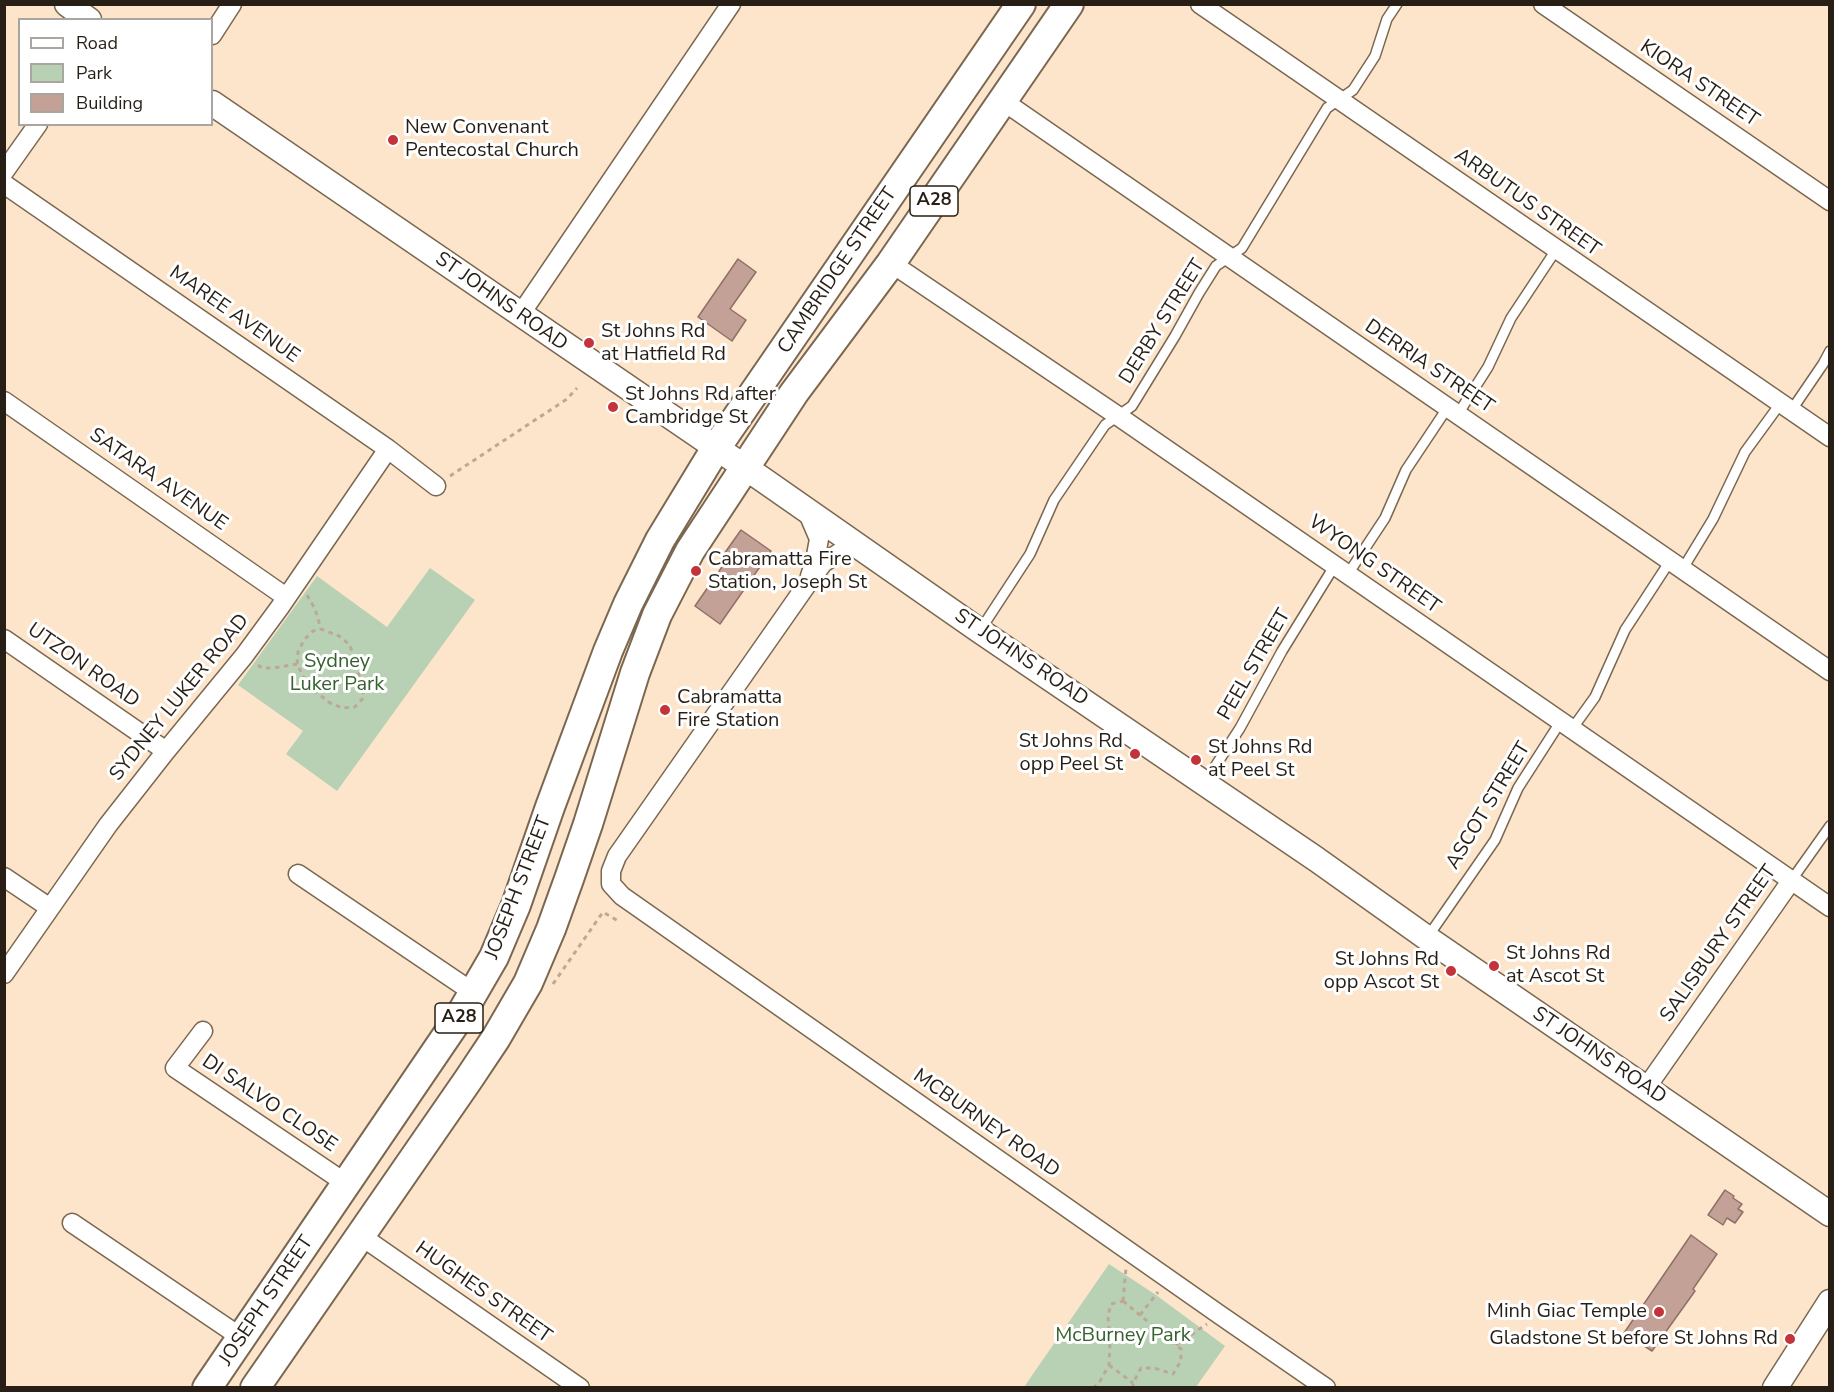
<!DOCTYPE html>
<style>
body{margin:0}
#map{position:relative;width:1834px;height:1392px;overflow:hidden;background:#fce5cb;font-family:"Nunito Sans",sans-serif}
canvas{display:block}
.frame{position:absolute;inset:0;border:6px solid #271f15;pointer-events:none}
.legend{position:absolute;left:18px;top:18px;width:195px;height:108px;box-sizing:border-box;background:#fff;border:2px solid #a9a5a1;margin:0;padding:8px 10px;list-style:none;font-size:18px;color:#271f15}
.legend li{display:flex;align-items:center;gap:12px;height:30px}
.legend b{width:30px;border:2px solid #a9a5a1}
</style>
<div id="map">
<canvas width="1834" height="1392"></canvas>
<div class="frame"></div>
<ul class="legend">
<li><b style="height:8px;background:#fff"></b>Road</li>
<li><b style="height:16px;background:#b8d1b4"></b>Park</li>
<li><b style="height:16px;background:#c3a197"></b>Building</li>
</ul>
</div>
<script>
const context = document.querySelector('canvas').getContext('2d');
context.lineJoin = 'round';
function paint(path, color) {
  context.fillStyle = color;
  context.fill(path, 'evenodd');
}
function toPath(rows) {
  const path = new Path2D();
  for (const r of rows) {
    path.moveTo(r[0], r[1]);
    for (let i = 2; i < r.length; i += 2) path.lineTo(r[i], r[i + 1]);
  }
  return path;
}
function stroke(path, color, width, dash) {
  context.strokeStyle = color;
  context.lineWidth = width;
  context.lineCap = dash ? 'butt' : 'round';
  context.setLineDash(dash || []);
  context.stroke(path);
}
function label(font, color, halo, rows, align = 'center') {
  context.font = font + ' "Nunito Sans",sans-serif';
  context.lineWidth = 6;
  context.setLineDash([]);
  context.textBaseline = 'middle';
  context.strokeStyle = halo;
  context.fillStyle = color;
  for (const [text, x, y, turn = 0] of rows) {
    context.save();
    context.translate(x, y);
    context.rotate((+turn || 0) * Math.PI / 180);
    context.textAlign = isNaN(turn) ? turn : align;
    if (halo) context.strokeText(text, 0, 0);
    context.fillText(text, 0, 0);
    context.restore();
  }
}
paint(toPath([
 [430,568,475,600,337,791,286,754,303,731,238,685,317,576,387,627],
 [1109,1264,1156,1295,1225,1346,1196,1387,1024,1387]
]), '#b8d1b4');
const building = toPath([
 [738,259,756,272,730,309,746,320,732,341,698,317,738,259],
 [741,530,771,551,720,624,695,606,724,564,719,561,741,530],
 [1725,1190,1734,1196,1733,1198,1742,1204,1738,1209,1743,1212,1735,1223,1727,1218,1723,1225,1708,1215,1725,1190],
 [1691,1235,1717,1254,1693,1289,1695,1291,1652,1351,1624,1333,1691,1235]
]);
paint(building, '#c3a197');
stroke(building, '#8f6f66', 1.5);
const service = toPath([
 [1791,411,1823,364,1830,351],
 [1458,414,1488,367,1511,318,1556,250],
 [1682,570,1713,519,1745,452,1780,404],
 [1348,574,1385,518,1406,470,1448,407],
 [981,629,1030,554,1054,500,1105,425,1132,406,1175,336,1199,293,1216,266,1242,248,1327,108,1353,90,1375,56,1387,19,1397,4],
 [1572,729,1595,697,1625,630,1670,561],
 [1205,782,1240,728,1282,651,1335,565],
 [1791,881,1830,826],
 [1427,938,1495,840,1518,788,1561,721]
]);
const minor = toPath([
 [1200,4,1830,437],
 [1543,4,1830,201],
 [212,35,232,4],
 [1003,101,1830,671],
 [4,172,38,124],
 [4,184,388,449,436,486],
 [891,263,1118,416,1830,907],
 [520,315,731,4],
 [4,401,286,597],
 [807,511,819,539,815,561,810,576],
 [859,546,845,549,823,563,808,583,617,856,611,871,611,884,622,896,1220,1315,1326,1388],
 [4,639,166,751],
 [298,874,474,993],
 [4,877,50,908],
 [4,974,108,825,166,751,244,656,280,607,388,449],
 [203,1031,175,1068,347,1184],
 [1646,1088,1791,881],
 [72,1223,242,1338],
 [361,1236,580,1388]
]);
const secondary = toPath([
 [67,4,89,20],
 [212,103,762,479,980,631,1316,859,1427,938,1830,1214],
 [1775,1388,1830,1302]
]);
const trunk = toPath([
 [207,1388,458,1019,494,957,516,905,550,807,608,651,628,604,660,540,716,448,1021,4],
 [255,1388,468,1080,496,1038,528,983,551,929,569,879,588,824,635,673,657,615,690,551,794,393,891,263,1069,4]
]);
stroke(service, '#7b6750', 12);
stroke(minor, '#7b6750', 21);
stroke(secondary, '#7b6750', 27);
stroke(trunk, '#7b6750', 32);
stroke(toPath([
 [450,476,567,399,577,388],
 [307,595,315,609,321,629,339,636,350,645,361,682,364,697,355,707,342,708,330,703,315,691,304,678,297,664,298,652,304,640,313,631,321,629],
 [258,665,262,668,274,668,297,664],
 [553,984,603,912,618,921],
 [1123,1301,1181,1349,1181,1361,1173,1374,1154,1368,1141,1368,1133,1383,1133,1388],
 [1123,1301,1126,1268],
 [1140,1315,1158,1292],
 [1176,1345,1207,1324],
 [1109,1365,1133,1383],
 [1093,1388,1099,1383,1109,1365,1110,1342,1108,1316,1111,1304,1123,1301]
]), '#bca994', 3, [4.5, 4.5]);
stroke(service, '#fff', 9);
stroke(minor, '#fff', 18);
stroke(secondary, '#fff', 24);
stroke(trunk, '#fff', 28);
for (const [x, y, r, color] of [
 [393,140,6,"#c2333a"],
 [589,343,6,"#c2333a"],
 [613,407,6,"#c2333a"],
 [696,571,6,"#c2333a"],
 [665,710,6,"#c2333a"],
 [1135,754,6,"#c2333a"],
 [1196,760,6,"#c2333a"],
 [1494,966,6,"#c2333a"],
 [1451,971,6,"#c2333a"],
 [1659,1312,6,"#c2333a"],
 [1790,1339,6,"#c2333a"]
]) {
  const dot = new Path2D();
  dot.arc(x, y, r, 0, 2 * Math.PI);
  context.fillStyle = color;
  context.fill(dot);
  stroke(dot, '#fff', 2);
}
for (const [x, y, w] of [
 [934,201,48],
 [459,1018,48]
]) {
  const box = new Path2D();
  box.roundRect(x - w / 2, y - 15, w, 30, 4.5);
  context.fillStyle = '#fff';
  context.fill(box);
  stroke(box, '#271f15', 1.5);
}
label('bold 18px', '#271f15', null, [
 ["A28",934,201],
 ["A28",459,1018]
]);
label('20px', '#271f15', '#fff', [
 ["KIORA STREET",1699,84,34],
 ["ARBUTUS STREET",1527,203,35],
 ["CAMBRIDGE STREET",838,271,-56],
 ["ST JOHNS ROAD",501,302,35],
 ["MAREE AVENUE",234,315,35],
 ["DERBY STREET",1163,322,-58],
 ["DERRIA STREET",1429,367,34],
 ["SATARA AVENUE",158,480,35],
 ["WYONG STREET",1374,565,35],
 ["ST JOHNS ROAD",1021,658,34],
 ["PEEL STREET",1255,665,-60],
 ["UTZON ROAD",83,666,35],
 ["SYDNEY LUKER ROAD",180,698,-51],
 ["ASCOT STREET",1489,806,-59],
 ["JOSEPH STREET",519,888,-69],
 ["SALISBURY STREET",1719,944,-55],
 ["ST JOHNS ROAD",1599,1056,34],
 ["DI SALVO CLOSE",269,1104,34],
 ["MCBURNEY ROAD",986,1124,35],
 ["HUGHES STREET",483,1293,35],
 ["JOSEPH STREET",267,1301,-56]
]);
label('20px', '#271f15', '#fff', [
 ["New Convenant",405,128],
 ["Pentecostal Church",405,151],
 ["St Johns Rd",601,332],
 ["at Hatfield Rd",601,355],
 ["St Johns Rd after",625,395],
 ["Cambridge St",625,418],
 ["Cabramatta Fire",708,560],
 ["Station, Joseph St",708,583],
 ["Cabramatta",677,698],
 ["Fire Station",677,721],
 ["St Johns Rd",1123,742,"right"],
 ["opp Peel St",1123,765,"right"],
 ["St Johns Rd",1208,748],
 ["at Peel St",1208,771],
 ["St Johns Rd",1506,954],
 ["at Ascot St",1506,977],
 ["St Johns Rd",1439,960,"right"],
 ["opp Ascot St",1439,983,"right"],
 ["Minh Giac Temple",1647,1312,"right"],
 ["Gladstone St before St Johns Rd",1778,1339,"right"]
], 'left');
label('20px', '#35612e', '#fff', [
 ["Sydney",337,662],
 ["Luker Park",337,685],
 ["McBurney Park",1123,1336]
]);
</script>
